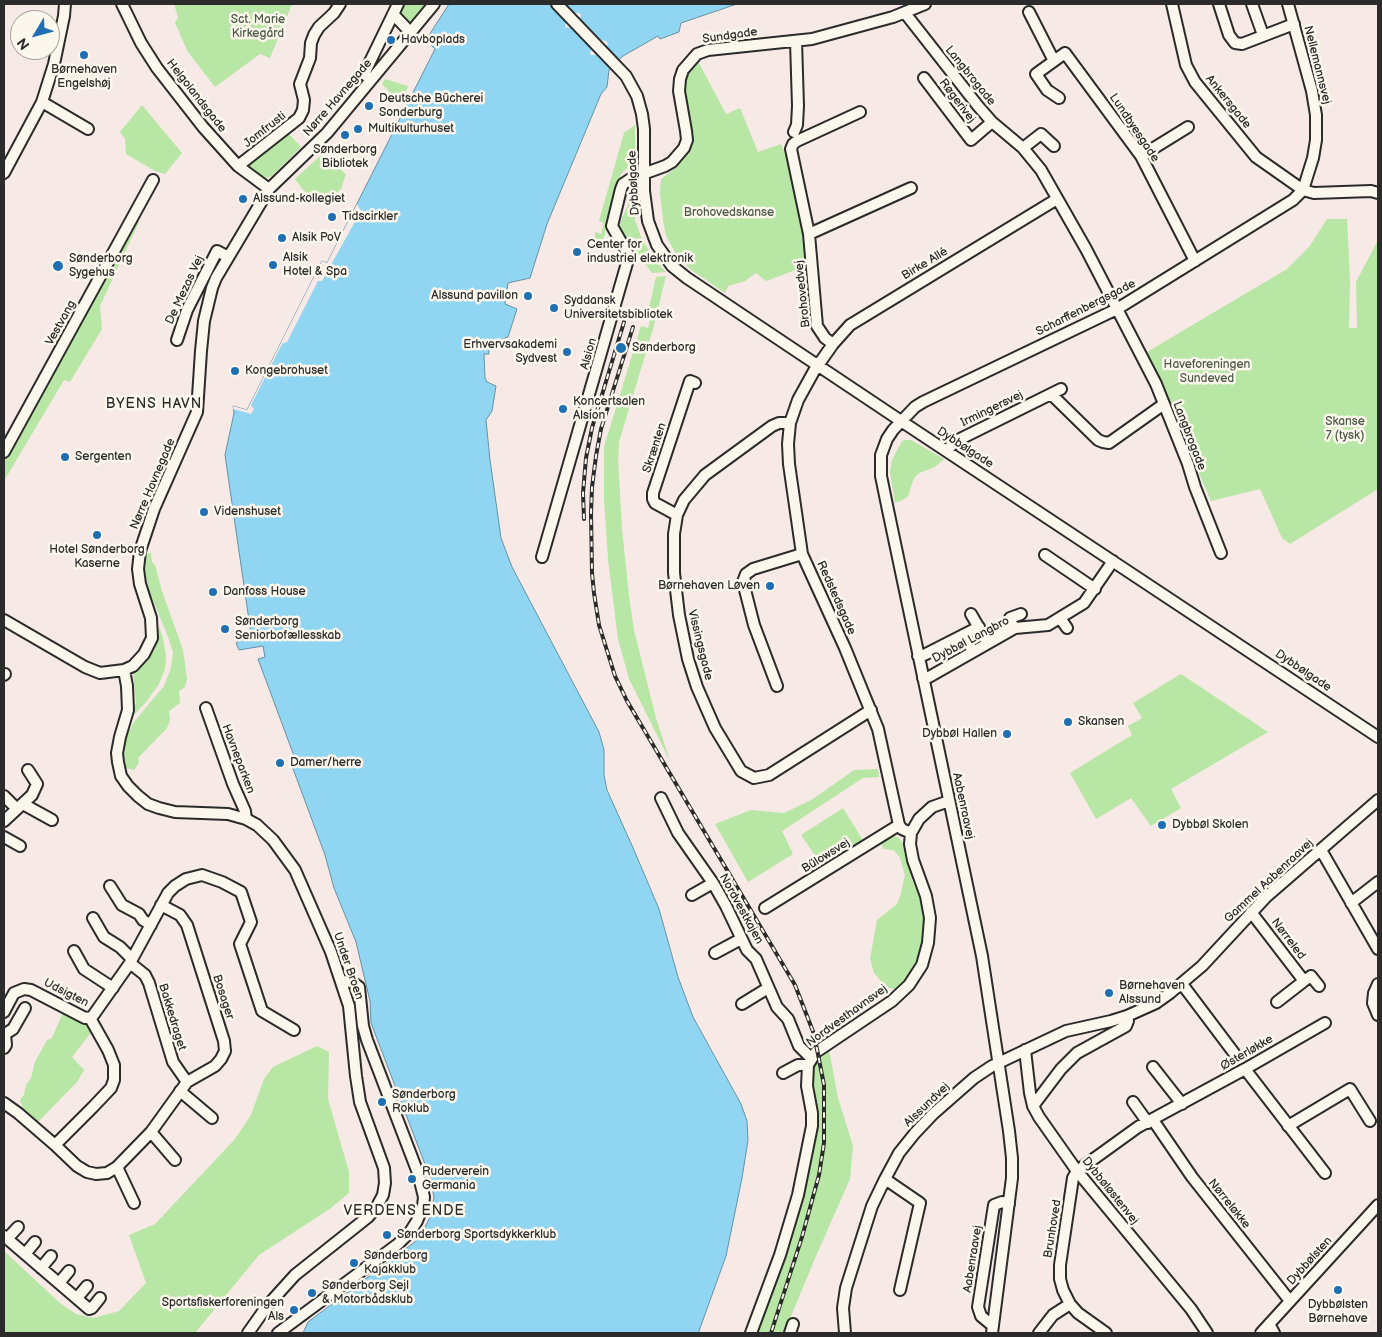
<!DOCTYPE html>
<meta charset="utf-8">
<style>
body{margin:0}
#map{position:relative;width:1382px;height:1337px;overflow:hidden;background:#f7e9e5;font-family:"Balsamiq Sans",sans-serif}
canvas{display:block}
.frame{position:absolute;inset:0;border:5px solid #2b2b2b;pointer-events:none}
.north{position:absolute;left:10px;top:10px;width:50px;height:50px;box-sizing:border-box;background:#fbf7ec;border:1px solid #a8a59f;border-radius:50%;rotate:233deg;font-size:14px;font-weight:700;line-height:20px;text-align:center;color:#2b2b2b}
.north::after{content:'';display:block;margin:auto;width:18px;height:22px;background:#1f6fb2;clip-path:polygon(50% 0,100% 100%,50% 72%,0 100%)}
</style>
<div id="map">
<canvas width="1382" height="1337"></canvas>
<div class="frame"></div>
<div class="north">N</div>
</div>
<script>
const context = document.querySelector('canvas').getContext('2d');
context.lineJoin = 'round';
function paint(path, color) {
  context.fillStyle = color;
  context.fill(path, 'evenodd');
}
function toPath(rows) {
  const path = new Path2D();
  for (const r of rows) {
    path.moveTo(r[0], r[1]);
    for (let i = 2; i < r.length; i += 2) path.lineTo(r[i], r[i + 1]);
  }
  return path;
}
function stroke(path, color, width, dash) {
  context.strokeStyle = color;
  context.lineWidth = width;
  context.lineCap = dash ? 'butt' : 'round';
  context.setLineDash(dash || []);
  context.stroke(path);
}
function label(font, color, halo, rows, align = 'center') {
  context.font = font + ' "Balsamiq Sans",sans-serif';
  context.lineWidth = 5;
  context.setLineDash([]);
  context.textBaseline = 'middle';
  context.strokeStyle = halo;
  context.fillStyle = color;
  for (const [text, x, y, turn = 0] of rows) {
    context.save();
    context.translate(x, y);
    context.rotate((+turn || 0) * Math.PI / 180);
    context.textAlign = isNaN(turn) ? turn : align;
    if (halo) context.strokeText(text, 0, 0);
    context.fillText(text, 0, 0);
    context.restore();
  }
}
paint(toPath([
 [174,4,292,4,270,58,260,54,215,87,188,52,175,23,178,17],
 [401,4,429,4,409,28,395,14],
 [698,61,726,114,740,108,758,152,781,144,786,156,789,156,806,237,809,265,766,281,756,273,745,281,728,286,725,293,690,269,676,254,666,236,663,220,660,193,661,179,677,167,687,155,692,142,685,81,690,70],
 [385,79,408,86,406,91,397,99,382,84],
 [142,105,182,153,165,174,155,171,126,154,125,139,120,132],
 [635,125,635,151,629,157,633,162,621,174,606,220,605,234,602,242,595,239,595,232,601,234,604,223,599,221,624,133],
 [288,133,301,147,272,176,267,178,257,174,246,164],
 [322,154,329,158,328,160,346,174,341,189,333,195,326,206,304,191,295,179],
 [632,196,635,196,635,220,641,237,654,259,666,272,652,273,624,236,620,226,622,218],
 [1327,219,1347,219,1350,280,1349,328,1357,328,1356,282,1378,240,1378,489,1290,544,1282,538,1260,489,1211,501,1147,352,1287,269,1309,247],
 [137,221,139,222,100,306,102,329,70,382,64,380,4,481,4,459],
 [666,276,653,329,619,442,618,460,622,529,629,596,634,630,656,718,670,761,629,679,618,639,608,559,604,499,604,447,641,326,648,328,652,313,648,312,656,277],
 [906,440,911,440,944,459,935,467,919,473,914,478,908,496,903,500,895,503,890,472,892,460,902,441],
 [146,553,151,553,152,562,155,565,162,591,183,650,187,679,185,687,179,691,180,703,169,711,170,720,167,728,138,758,139,763,134,770,126,768,124,753,126,738,134,722,164,686,171,668,173,652,167,634,149,591,145,572],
 [159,626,163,638,166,656,165,669,159,684,146,702,133,716,136,701,133,673,148,660,155,649],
 [1181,674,1268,732,1171,789,1181,808,1151,826,1131,798,1096,819,1070,773,1132,735,1128,726,1142,718,1133,703],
 [878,769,879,777,863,778,782,831,793,854,748,882,715,824,751,810,784,813,813,799,854,770],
 [843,808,864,842,823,867,801,835],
 [890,836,898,837,907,849,912,880,924,909,923,940,914,967,908,978,895,989,887,988,874,973,870,959,877,920,897,904,901,893,905,875,900,858,894,850,883,849,882,843],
 [64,1010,89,1025,93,1030,72,1057,84,1070,77,1082,38,1122,24,1111,20,1100,24,1095,26,1085,31,1078,35,1062,47,1040,52,1038],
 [317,1046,329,1052,328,1099,349,1172,349,1193,331,1208,259,1255,195,1333,4,1333,4,1251,60,1303,76,1314,93,1318,119,1311,146,1283,129,1235,155,1224,235,1139,251,1115,264,1079,273,1067],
 [829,1050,838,1098,853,1146,850,1179,816,1256,784,1333,755,1333,816,1127,812,1087,814,1065]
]), '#b7e6a5');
const water = toPath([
 [449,4,737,4,681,23,679,32,660,39,658,36,623,56,609,70,607,87,601,94,547,224,530,278,508,283,505,304,517,309,508,337,492,343,489,346,489,354,484,354,485,378,487,382,496,386,492,411,486,420,490,460,501,538,512,567,599,732,604,750,604,775,607,790,634,850,659,909,678,977,693,1017,741,1104,747,1121,748,1140,742,1178,726,1256,699,1331,699,1333,303,1333,308,1322,416,1241,424,1229,430,1217,434,1198,431,1180,371,1023,370,1001,356,942,334,888,325,855,292,766,297,764,258,659,265,657,263,646,239,650,236,643,251,634,225,455,234,413,233,406,247,410,322,261,327,263,435,49,426,40,449,4]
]);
paint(water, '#90d5f2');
stroke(water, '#6891a2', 1);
paint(toPath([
 [549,4,565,4,574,13,579,13,581,15,580,19,601,40,606,41,608,44,606,46,621,61,612,70,598,55,591,55,590,53,592,49,572,27,565,28,566,21],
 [357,204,361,211,322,281,318,281,287,342,282,344,251,405,254,409,251,414,233,409,233,406,247,410,322,261,327,263]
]), '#f7e9e5');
const minor = toPath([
 [122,4,141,43,157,68,203,127,238,166,269,189],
 [557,4,626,76,637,96,642,114,644,129,644,191,648,221,657,245,672,266,687,278,901,421,1378,737],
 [1172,4,1186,65,1195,82,1256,157,1303,190,1314,193,1371,191,1378,193],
 [1219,4,1229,35,1235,43,1242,44,1294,24],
 [1252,4,1263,35],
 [1029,12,1054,61],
 [905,13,978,106,992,122,1023,148,1041,170,1086,249,1156,384,1188,464,1195,487,1221,553],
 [393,14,411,33],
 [924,78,971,140,992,122],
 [370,79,364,74,398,4],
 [1059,98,1047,90,1036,74,1065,53,1141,156,1195,261],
 [42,102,88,129],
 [794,132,797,125,798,106,796,41],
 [1023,148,1041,134,1054,146],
 [1141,156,1188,127],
 [238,166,299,118,303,110,304,100,300,84,310,58,311,43,314,35,319,27,334,13,340,4],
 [4,173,42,102,54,64,64,16,65,4],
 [809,234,911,188],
 [177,340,187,310,217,251,228,257],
 [833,344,825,338,817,326,809,234,791,149,793,144,797,141,860,112],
 [1051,394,1098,440,1103,442,1109,443,1164,404],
 [790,423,779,423,772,426,705,475,684,500,677,515,674,534,674,573,679,615,688,659,697,687,715,728,741,771,754,778,769,775,871,710],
 [947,450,956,441,1061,389],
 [4,452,153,180],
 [677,515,655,503,653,499,653,493,690,381,695,383],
 [1045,555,1095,589],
 [542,557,629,256,612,226,621,189,623,184,632,178,665,166,672,162,684,148,687,140,686,131,679,91,680,79,683,70,697,54,708,50,812,39,893,17,925,4],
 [971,614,986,640,1012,624,1010,618,1021,614],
 [1060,618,1067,628],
 [4,620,85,667,100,673,124,670,133,666,144,654,152,638,151,618,140,584,138,569,140,551,154,509,197,412,201,351,204,321,212,288,216,278,269,189,327,133,434,4],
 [963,635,971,648],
 [918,656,924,655,979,627],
 [124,670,127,686,128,710,120,737,117,753,118,762,121,776,128,786,138,796,148,804,159,808,175,812,228,814,246,819,257,825,273,840,295,870,331,952,349,1006,356,1076,360,1102,384,1168,385,1183,383,1195,376,1208,368,1217,295,1275,267,1306,248,1333],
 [4,675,5,674],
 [923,678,929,677,1015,628,1048,625,1084,603,1113,561],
 [777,686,754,625,743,582,746,574,753,569,802,554],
 [206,708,233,784,245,811,246,819],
 [4,796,17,809],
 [661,798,678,833,713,883,726,906,747,950,756,959,777,1007,788,1019,799,1046,811,1058],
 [23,804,52,820],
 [4,821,32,795,37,784,28,770],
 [911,833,902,829,899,825,878,729,845,648,802,554,789,464,788,444,790,423,798,400,814,371,833,344,850,325,1057,199],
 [4,837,20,846],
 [1321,850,1378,949],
 [110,886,122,905,139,914,143,920,151,925],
 [692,895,713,883],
 [1351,903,1378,882],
 [765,908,899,825],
 [1251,912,1304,981,1311,976,1319,986],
 [93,918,104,937,120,947,132,959],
 [74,951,84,969,113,988],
 [715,953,741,939],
 [130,963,145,975,149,983,173,1062,187,1082],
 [1182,984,1234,1053],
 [1378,984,1374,993,1373,1003,1378,1015],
 [1277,1002,1304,981],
 [742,1004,768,988],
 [4,1012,14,993,24,989,31,990,85,1018,92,1017,130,963,168,893,175,886,186,879,202,875,222,882,241,892,251,922,240,944,262,1011,294,1030],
 [4,1048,6,1045,5,1034,13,1029,25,1008],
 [1025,1050,1030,1093,1033,1106,1039,1117,1077,1171,1191,1309,1207,1333],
 [1153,1067,1182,1104],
 [1245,1069,1325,1173],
 [783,1073,798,1065,808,1065],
 [180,1091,212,1118],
 [1133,1102,1148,1123],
 [4,1103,18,1113,55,1145,77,1166,87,1172,96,1174,107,1173,117,1167,151,1132,187,1082,215,1066,221,1059,225,1051,224,1041,187,925,180,915,161,905],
 [1033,1106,1061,1069,1077,1053,1126,1026,1128,1021,1127,1016],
 [1153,1120,1192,1177,1290,1301],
 [1288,1126,1350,1089,1370,1121],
 [151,1132,175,1160],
 [55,1145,93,1107,111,1088,114,1080,114,1065,108,1050,90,1018],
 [117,1167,134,1203],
 [885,1179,920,1203,900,1290],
 [4,1236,89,1309,92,1308,100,1298],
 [7,1239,18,1227],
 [25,1254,35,1242],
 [41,1268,51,1256],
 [59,1283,69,1271],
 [77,1298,87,1286],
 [1269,1324,1274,1333],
 [993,1326,981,1316,978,1307,994,1205,1002,1202,1009,1204],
 [278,1333,398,1244,410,1232,417,1221,423,1206,424,1197,418,1173,367,1040,363,1026,359,987,352,982,342,981],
 [751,1333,780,1255,798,1195,812,1126,812,1113,807,1086,808,1065,816,1052,892,1001,909,985,922,965,928,943,930,918,926,896,913,860,910,844,911,833,919,819,932,807,949,801],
 [790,1333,793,1324],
 [845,1333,843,1308,846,1288,872,1206,885,1179,899,1153,915,1133,933,1114,974,1078,992,1066,1066,1031,1111,1021,1127,1016,1156,1003,1170,993,1202,966,1266,897,1378,800],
 [992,1333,1012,1178,1012,1158,1009,1131,982,956,888,510,881,476,881,455,887,439,893,430,915,407,923,402,1117,309,1293,200,1303,190,1313,158,1316,140,1316,115,1312,91,1288,4],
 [1039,1333,1053,1315,1070,1304],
 [1106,1333,1078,1313,1070,1304,1063,1290,1060,1279,1060,1265,1073,1178,1077,1171,1138,1127,1245,1069,1325,1023],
 [1261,1333,1378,1205]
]);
stroke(minor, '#2b2b2b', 14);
stroke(minor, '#fbf7ec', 10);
const rail = toPath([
 [633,327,601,429,596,456,592,487,591,513,592,573,594,593,599,625,615,676,627,701,795,985,814,1034,824,1085,824,1143,819,1175,802,1237,771,1333],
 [584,519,583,493,586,458,592,428,624,322]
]);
stroke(rail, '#2b2b2b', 4);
stroke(rail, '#fbf7ec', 2, [5.5]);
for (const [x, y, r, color] of [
 [391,40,5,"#1f6fb2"],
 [84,55,5,"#1f6fb2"],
 [369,106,5,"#1f6fb2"],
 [358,129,5,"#1f6fb2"],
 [345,135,5,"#1f6fb2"],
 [243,199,5,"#1f6fb2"],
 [332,217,5,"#1f6fb2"],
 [282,238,5,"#1f6fb2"],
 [577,252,5,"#1f6fb2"],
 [273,265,5,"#1f6fb2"],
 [58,266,6,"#1f6fb2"],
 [528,296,5,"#1f6fb2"],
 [554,308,5,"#1f6fb2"],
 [621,348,6,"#1f6fb2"],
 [567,352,5,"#1f6fb2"],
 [235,371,5,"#1f6fb2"],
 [563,409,5,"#1f6fb2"],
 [65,457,5,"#1f6fb2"],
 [204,512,5,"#1f6fb2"],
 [97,535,5,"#1f6fb2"],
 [770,586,5,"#1f6fb2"],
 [213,592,5,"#1f6fb2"],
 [225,629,5,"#1f6fb2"],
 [1068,722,5,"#1f6fb2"],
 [1007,734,5,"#1f6fb2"],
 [280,763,5,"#1f6fb2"],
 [1162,825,5,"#1f6fb2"],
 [1109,993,5,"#1f6fb2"],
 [382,1102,5,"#1f6fb2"],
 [412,1179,5,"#1f6fb2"],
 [387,1235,5,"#1f6fb2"],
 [354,1263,5,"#1f6fb2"],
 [1338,1290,5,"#1f6fb2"],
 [312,1293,5,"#1f6fb2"],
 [294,1310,5,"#1f6fb2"]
]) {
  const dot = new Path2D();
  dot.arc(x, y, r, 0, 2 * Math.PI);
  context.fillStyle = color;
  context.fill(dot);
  stroke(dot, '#fbf7ec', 2);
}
label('12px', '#4e5a4a', '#fbf7ec', [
 ["Sct. Marie",258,20],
 ["Kirkegård",258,34],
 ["Brohovedskanse",729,213],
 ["Haveforeningen",1207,365],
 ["Sundeved",1207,379],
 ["Skanse",1345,422],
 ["7 (tysk)",1345,436]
]);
label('12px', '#2b2b2b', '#fbf7ec', [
 ["Sundgade",730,36,-8],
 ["Nellemannsvej",1317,65,76],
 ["Langbrogade",970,76,51],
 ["Helgolandsgade",196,96,52],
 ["Nørre Havnegade",338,98,-49],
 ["Røgerivej",957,101,53],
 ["Ankersgade",1228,102,51],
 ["Lundbyesgade",1134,128,56],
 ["Jomfrusti",265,130,-38],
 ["Dybbølgade",634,183,-93],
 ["Birke Allé",925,264,-31],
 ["De Mezas Vej",185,290,-65],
 ["Brohovedvej",803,294,-96],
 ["Scharffenbergsgade",1086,308,-27],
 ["Vestvang",61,323,-61],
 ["Alsion",589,354,-74],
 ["Irmingersvej",992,409,-26],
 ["Langbrogade",1189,436,69],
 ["Skrænten",655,448,-72],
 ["Dybbølgade",965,448,33],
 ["Nørre Havnegade",153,484,-67],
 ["Redstedsgade",836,598,66],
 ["Dybbøl Langbro",971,640,-28],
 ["Vissingsgade",700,645,76],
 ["Dybbølgade",1303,671,34],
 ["Havneparken",238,759,69],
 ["Aabenraavej",963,806,78],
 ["Bülowsvej",826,856,-32],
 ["Gammel Aabenraavej",1269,881,-43],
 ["Nordvestkajen",741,909,61],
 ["Nørreled",1288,939,53],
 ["Under Broen",348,966,71],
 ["Udsigten",66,993,27],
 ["Bosager",223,997,72],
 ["Nordvesthavnsvej",847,1016,-36],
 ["Bakkedraget",172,1017,73],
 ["Østerløkke",1247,1053,-30],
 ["Alssundvej",927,1105,-44],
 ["Dybbøløstenvej",1110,1191,51],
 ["Nørreløkke",1229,1204,51],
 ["Brunhoved",1053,1229,-81],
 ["Aabenraavej",973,1259,-81],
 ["Dybbølsten",1310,1261,-48]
]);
label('12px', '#2b2b2b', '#fbf7ec', [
 ["Havboplads",401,40],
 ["Børnehaven",84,70,"center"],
 ["Engelshøj",84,84,"center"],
 ["Deutsche Bücherei",379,99],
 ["Sonderburg",379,113],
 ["Multikulturhuset",368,129],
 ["Sønderborg",345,150,"center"],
 ["Bibliotek",345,164,"center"],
 ["Alssund-kollegiet",253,199],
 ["Tidscirkler",342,217],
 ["Alsik PoV",292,238],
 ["Center for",587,245],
 ["industriel elektronik",587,259],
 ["Alsik",283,258],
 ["Hotel & Spa",283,272],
 ["Sønderborg",69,259],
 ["Sygehus",69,273],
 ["Alssund pavillon",518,296,"right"],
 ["Syddansk",564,301],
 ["Universitetsbibliotek",564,315],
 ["Erhvervsakademi",557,345,"right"],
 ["Sydvest",557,359,"right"],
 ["Sønderborg",632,348],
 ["Kongebrohuset",245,371],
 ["Koncertsalen",573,402],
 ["Alsion",573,416],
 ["Sergenten",75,457],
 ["Videnshuset",214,512],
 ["Hotel Sønderborg",97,550,"center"],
 ["Kaserne",97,564,"center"],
 ["Børnehaven Løven",760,586,"right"],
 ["Danfoss House",223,592],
 ["Sønderborg",235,622],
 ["Seniorbofællesskab",235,636],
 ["Skansen",1078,722],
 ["Dybbøl Hallen",997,734,"right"],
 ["Damer/herre",290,763],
 ["Dybbøl Skolen",1172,825],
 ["Børnehaven",1119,986],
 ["Alssund",1119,1000],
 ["Sønderborg",392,1095],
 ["Roklub",392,1109],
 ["Ruderverein",422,1172],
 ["Germania",422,1186],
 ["Sønderborg Sportsdykkerklub",397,1235],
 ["Sønderborg",364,1256],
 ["Kajakklub",364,1270],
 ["Sønderborg Sejl",322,1286],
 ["& Motorbådsklub",322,1300],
 ["Sportsfiskerforeningen",284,1303,"right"],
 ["Als",284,1317,"right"],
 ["Dybbølsten",1338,1305,"center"],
 ["Børnehave",1338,1319,"center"]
], 'left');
context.letterSpacing = '1px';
label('14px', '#2b2b2b', '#fbf7ec', [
 ["BYENS HAVN",154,404],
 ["VERDENS ENDE",404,1211]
]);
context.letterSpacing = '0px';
</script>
